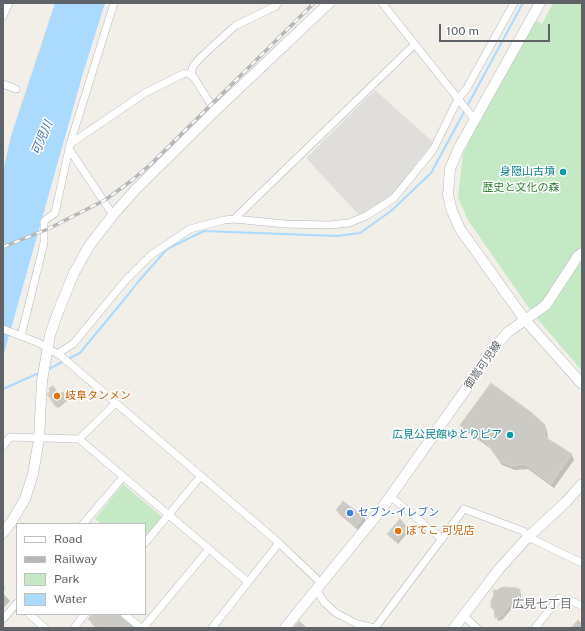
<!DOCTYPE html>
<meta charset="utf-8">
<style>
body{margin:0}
#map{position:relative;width:585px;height:631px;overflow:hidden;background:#f1efe8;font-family:"Public Sans",sans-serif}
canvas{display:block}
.frame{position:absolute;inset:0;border:4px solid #5f6368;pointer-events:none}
.legend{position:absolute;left:16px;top:523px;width:130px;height:92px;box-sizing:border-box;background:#fff;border:1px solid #bfc1c3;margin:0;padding:5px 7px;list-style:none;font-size:12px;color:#5f6368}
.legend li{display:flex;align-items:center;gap:8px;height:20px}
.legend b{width:20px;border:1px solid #bfc1c3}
.scale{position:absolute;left:439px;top:24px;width:111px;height:18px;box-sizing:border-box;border:2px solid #5f6368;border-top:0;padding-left:5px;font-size:12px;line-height:14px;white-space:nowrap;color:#5f6368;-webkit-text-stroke:3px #fff;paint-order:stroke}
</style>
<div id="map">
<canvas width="585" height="631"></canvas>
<div class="frame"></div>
<ul class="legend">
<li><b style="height:5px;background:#fff"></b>Road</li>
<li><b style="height:5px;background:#b6b7b8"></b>Railway</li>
<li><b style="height:11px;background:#c5e8c5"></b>Park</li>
<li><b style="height:11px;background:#aadaff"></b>Water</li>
</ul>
<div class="scale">100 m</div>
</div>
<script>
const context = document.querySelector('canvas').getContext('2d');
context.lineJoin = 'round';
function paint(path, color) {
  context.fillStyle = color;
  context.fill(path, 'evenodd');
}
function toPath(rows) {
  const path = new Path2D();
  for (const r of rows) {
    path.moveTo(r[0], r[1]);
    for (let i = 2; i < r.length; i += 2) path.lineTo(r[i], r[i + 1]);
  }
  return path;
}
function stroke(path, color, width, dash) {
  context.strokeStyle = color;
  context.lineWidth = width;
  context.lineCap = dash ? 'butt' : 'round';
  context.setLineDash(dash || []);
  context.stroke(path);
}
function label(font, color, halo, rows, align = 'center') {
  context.font = font + ' "Public Sans","Noto Sans JP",sans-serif';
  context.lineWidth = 3;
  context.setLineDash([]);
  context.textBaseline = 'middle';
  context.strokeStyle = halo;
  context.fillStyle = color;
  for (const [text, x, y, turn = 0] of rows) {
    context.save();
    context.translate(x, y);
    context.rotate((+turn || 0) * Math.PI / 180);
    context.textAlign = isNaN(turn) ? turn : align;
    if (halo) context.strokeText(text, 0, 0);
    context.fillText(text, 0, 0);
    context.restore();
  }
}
paint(toPath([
 [375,90,433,142,396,190,376,208,364,214,358,214,306,158]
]), '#e0deda');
paint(toPath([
 [553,3,582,3,582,371,531,311,468,220,458,197,463,154,489,104,536,20,542,24],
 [123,484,162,517,145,537,145,524,101,524,95,519]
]), '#c5e8c5');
paint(toPath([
 [55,3,105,3,83,73,3,357,3,171,11,136]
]), '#aadaff');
paint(toPath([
 [51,393,67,398,68,400,58,408,49,396],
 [461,425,545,425,547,431,548,440,572,455,574,460,554,488,528,469,515,470,502,465,490,448,464,430],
 [343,502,364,517,366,521,358,530,339,514,337,510],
 [400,521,409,531,398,544,388,534],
 [3,584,5,588,3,591],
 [519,590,521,594,521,598,502,620,498,621,495,612,492,608,492,601],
 [3,593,10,601,3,609],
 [93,614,118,614,135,628,97,628,92,624,89,619]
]), '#0003');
stroke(toPath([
 [68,359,80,353,127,296,138,282,167,249,204,231,337,236,360,233,391,211,431,173,523,3],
 [49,369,64,361],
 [3,389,39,373]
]), '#aadaff', 2);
const building = toPath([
 [491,383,532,413,545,425,545,437,572,454,551,484,525,464,511,466,499,460,487,443,460,425,491,383],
 [53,386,59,394,63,392,68,398,56,407,47,394,50,392,49,388,53,386],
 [343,501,364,517,356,527,336,510,343,501],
 [400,519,408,528,396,542,387,534,400,519],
 [504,587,517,588,517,589,520,589,520,594,500,617,495,618,494,608,491,608,491,601,494,595,493,590,498,590,500,588,504,587],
 [92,614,119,614,136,628,100,628,88,619,92,614],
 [578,620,582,624,582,628,571,628,578,620],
 [299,621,307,628,293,628,299,621]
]);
paint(building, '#cccac5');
stroke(building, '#d6d1c6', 1);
const street = toPath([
 [382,3,475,120],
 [3,16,9,3],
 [191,75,193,66,201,57,235,26,276,6,278,3],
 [3,84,16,89],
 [70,144,145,93,185,73,191,75,195,79,215,111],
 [69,149,113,215],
 [234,219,415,44],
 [3,329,39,343,61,356,279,543,321,583],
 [21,336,44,243,44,221,55,213,70,144,114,3],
 [57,354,73,344,125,281,151,255,190,229,224,220,234,219,285,224,329,225,349,223,366,216,394,198,433,150,458,99,467,88,514,3],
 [79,439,116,403],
 [3,446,10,437,79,439,248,582],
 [390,496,442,539],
 [83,524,123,477],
 [145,543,200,477],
 [316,589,324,602,336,613,357,624,375,628],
 [29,614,45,628],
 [124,614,141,628],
 [464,616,477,628],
 [3,619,17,603],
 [74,628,85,614],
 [143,628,209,549],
 [212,628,279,543],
 [375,628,464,509,523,531,528,537,582,563],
 [535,628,559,598,574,602,582,606]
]);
const secondary = toPath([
 [582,253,578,256,546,305,525,320,582,384],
 [3,533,12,521,25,499,33,474,39,439,42,381,50,335,58,312,74,273,89,246,113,215,136,189,215,111,329,3],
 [285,628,380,511,466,389,487,356,508,332,525,320,460,229,452,211,448,195,450,169,459,148,540,3],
 [454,628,499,569,528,537,566,502,582,484]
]);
stroke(street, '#b5b8bc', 8);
stroke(secondary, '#b6babf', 11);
stroke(street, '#fff', 7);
stroke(secondary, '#fff', 10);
const rail = toPath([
 [3,247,48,229,105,200,131,181,151,164,314,3]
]);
stroke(rail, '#b6b7b8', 3.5);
stroke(rail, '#fff', 2, [6]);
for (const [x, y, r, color] of [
 [563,172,4,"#0f9aa8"],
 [57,396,4,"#e8710a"],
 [510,435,4,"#0f9aa8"],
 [350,513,4,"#3f7fe0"],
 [398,531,4,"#e8710a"]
]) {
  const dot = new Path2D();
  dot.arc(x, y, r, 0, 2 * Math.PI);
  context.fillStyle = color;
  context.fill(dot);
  stroke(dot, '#fff', 1.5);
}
label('11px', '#0d838f', '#fff', [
 ["身隠山古墳",555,172],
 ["広見公民館ゆとりピア",502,435]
], 'right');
label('11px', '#348238', '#fff', [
 ["歴史と文化の森",521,188]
]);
label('11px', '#5f6368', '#fff', [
 ["御嵩可児線",483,365,-55]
]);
label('11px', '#c56008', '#fff', [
 ["岐阜タンメン",65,396],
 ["ぼてこ 可児店",406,531]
], 'left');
label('11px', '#366cbe', '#fff', [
 ["セブン-イレブン",358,513]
], 'left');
label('italic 12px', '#4174aa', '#fff', [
 ["可児川",42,138,-67]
]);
label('12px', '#70757a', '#fff', [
 ["広見七丁目",542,604]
]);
</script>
